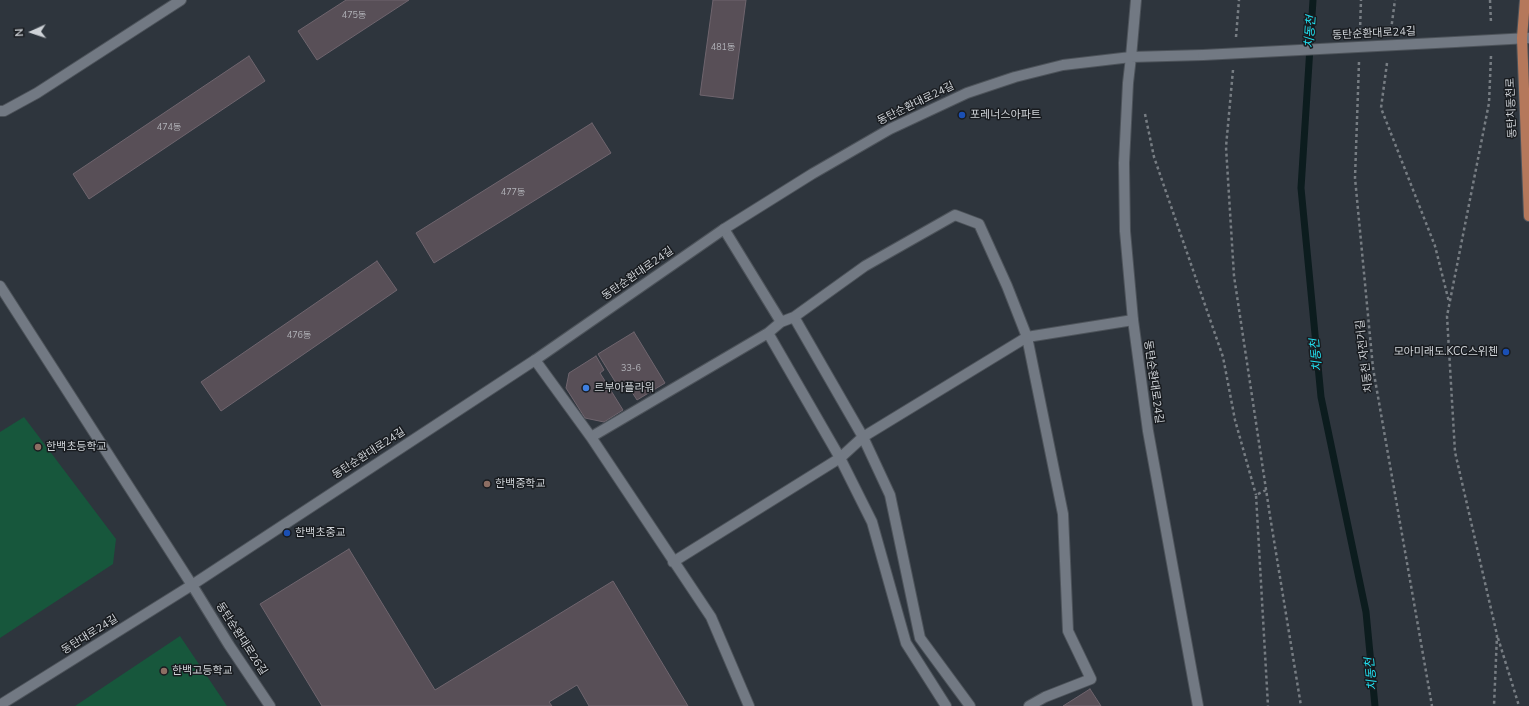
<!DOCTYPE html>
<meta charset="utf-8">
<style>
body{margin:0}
#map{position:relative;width:1529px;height:706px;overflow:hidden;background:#2e353d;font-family:"Nunito Sans",sans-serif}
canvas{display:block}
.north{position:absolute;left:12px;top:12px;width:40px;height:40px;-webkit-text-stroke:3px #191c20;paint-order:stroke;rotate:267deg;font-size:11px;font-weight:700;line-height:16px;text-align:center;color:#ced2d7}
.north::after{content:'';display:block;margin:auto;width:14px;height:18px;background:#ced2d7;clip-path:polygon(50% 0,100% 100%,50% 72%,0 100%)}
</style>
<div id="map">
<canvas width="1529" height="706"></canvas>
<div class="north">N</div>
</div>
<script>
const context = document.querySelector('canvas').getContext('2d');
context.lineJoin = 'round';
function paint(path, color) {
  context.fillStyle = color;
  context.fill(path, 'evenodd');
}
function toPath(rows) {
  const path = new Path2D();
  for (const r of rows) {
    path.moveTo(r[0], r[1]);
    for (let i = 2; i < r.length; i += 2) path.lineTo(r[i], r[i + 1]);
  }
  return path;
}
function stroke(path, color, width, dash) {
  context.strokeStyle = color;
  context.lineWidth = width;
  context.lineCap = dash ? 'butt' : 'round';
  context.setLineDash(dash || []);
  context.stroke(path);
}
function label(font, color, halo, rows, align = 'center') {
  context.font = font + ' "Nunito Sans","Noto Sans KR",sans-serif';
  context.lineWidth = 3;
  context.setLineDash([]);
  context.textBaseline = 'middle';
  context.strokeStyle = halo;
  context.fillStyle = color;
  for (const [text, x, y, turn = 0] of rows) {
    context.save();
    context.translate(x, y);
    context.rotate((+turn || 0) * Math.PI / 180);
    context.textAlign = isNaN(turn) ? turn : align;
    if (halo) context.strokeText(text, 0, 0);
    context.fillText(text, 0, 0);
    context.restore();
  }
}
paint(toPath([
 [24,417,116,539,113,564,0,638,0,432],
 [180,636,227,706,75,706]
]), '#17573c');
stroke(toPath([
 [1313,0,1301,188,1321,397,1366,612,1375,706]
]), '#0c1c1e', 7);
const building = toPath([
 [346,0,409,0,317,60,298,31,346,0],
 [713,0,746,0,733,99,700,95,713,0],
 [249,56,265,81,89,199,73,174,249,56],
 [592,123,611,153,434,263,416,233,592,123],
 [377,261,397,290,221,411,201,382,377,261],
 [634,332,665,383,637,400,628,386,621,391,598,354,634,332],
 [596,356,604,370,600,373,623,410,604,422,585,418,566,388,569,373,596,356],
 [349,549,435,690,613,581,688,706,589,706,577,685,549,702,552,706,322,706,260,604,349,549],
 [1090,689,1101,706,1063,706,1090,689]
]);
paint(building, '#584f57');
stroke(building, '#6f656e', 1);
const service = toPath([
 [0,111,4,111,37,93,181,0],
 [724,229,781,322,794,317,865,266,955,215,979,224,1007,286,1027,337,1063,514,1068,631,1091,679,1045,697,1029,706],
 [794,317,863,437,890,495,920,638,970,706],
 [768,333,840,458,872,522,906,643,946,706],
 [535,360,591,437,711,617,749,706],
 [591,437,768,333,781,322],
 [673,562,840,458,863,437,1027,337,1133,320]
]);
const minor = toPath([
 [0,286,192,585]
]);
const tertiary = toPath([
 [1136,0,1131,57,1128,83,1124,163,1125,231,1133,320,1148,431,1198,706],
 [1455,42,1529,38],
 [192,585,229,645,270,706],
 [0,705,192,585,535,360,724,229,812,174,890,129,967,93,1015,77,1063,65,1131,57,1203,55]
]);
const primary = toPath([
 [1525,0,1522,38,1529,216]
]);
stroke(service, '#4d535a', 12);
stroke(minor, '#4d535a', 12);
stroke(tertiary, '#4d535a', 12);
stroke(primary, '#4d535a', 12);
stroke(toPath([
 [1490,0,1491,23],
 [1391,30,1395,0],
 [1360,31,1361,0],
 [1236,37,1239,0],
 [1491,56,1489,103,1447,316,1455,452,1497,635,1494,706],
 [1359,62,1355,178,1373,368,1432,706],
 [1387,63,1381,108,1435,246,1449,302],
 [1233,70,1226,147,1234,276,1270,516,1301,706],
 [1145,114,1154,157,1223,357,1235,420,1256,495],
 [1266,490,1256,495,1268,706],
 [1498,638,1519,706]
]), '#777d83', 2.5, [3, 3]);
stroke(service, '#727983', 10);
stroke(minor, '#727983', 10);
stroke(tertiary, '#727983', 10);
stroke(primary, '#b5785b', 10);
const tertiaryBridge = toPath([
 [1203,55,1455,42]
]);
stroke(tertiaryBridge, '#4d535a', 12, []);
stroke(tertiaryBridge, '#727983', 10);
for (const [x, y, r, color] of [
 [962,115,4,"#1a4fb4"],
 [1506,352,4,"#1a4fb4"],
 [586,388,4,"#3f7fe0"],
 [38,447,4,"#8d6e63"],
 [487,484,4,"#8d6e63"],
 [287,533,4,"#1a4fb4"],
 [164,671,4,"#8d6e63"]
]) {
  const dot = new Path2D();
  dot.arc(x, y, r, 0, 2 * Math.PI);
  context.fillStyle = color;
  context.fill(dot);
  stroke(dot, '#191c20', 1.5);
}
label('9px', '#b0b1b7', null, [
 ["475동",354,16],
 ["481동",723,48],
 ["474동",169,128],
 ["477동",513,193],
 ["476동",299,336],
 ["33-6",631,369]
]);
label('11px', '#ced2d7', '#191c20', [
 ["동탄순환대로24길",1374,34,-3],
 ["동탄순환대로24길",916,104,-26],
 ["동탄치동천로",1512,108,-92],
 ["동탄순환대로24길",638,274,-35],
 ["치동천 자전거길",1365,356,-97],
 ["동탄순환대로24길",1153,382,82],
 ["동탄순환대로24길",369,454,-33],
 ["동탄대로24길",90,635,-32],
 ["동탄순환대로26길",241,639,57]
]);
label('11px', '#ced2d7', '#191c20', [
 ["포레너스아파트",970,115],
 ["모아미래도.KCC스위첸",1498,352,"right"],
 ["르부아플라워",594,388],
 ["한백초등학교",46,447],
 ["한백중학교",495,484],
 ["한백초중교",295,533],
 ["한백고등학교",172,671]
], 'left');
label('italic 12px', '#21e2f3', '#191c20', [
 ["치동천",1311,32,-86],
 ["치동천",1317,355,-96],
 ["치동천",1372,674,-96]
]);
</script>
